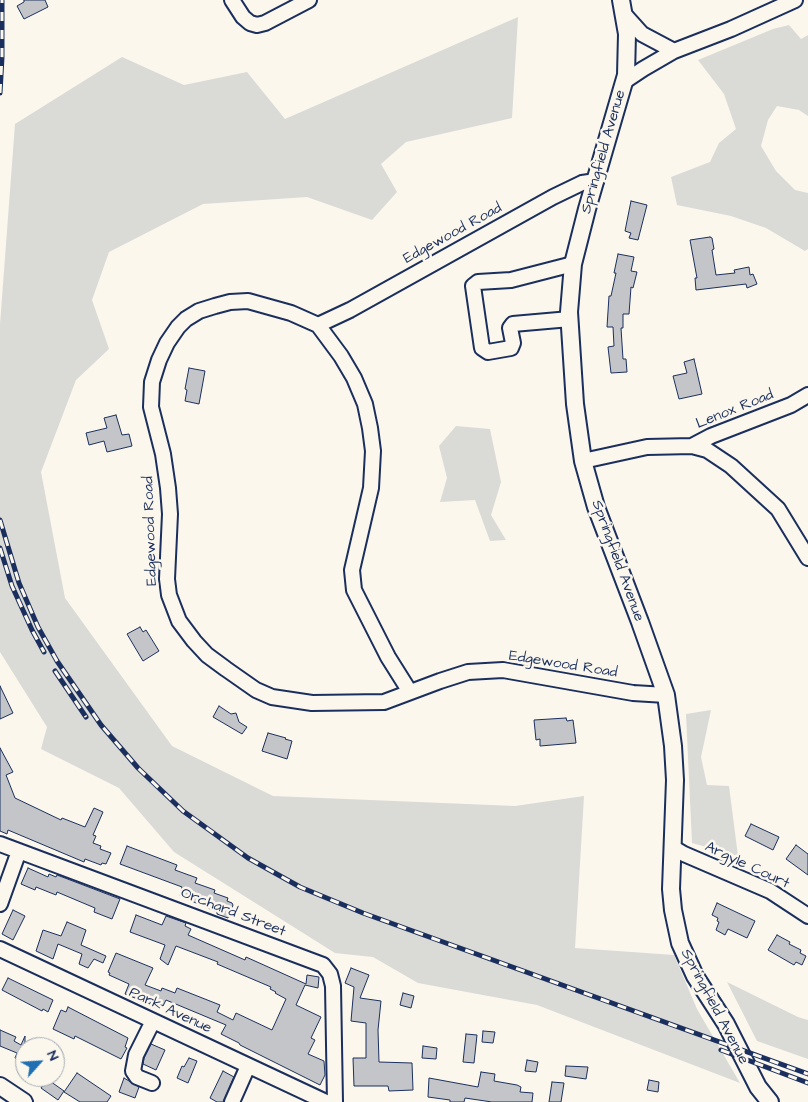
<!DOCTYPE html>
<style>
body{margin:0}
#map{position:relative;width:808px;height:1102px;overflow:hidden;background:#fbf7ec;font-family:"Architects Daughter",sans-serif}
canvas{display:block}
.north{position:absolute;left:15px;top:1037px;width:50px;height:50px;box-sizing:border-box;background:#fbf7ec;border:1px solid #a1a7b3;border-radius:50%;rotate:64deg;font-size:14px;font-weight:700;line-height:20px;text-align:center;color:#1b2f5e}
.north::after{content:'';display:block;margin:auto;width:18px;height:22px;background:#1f6fb2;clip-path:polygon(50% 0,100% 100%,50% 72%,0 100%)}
</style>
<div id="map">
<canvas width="808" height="1102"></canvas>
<div class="north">N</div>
</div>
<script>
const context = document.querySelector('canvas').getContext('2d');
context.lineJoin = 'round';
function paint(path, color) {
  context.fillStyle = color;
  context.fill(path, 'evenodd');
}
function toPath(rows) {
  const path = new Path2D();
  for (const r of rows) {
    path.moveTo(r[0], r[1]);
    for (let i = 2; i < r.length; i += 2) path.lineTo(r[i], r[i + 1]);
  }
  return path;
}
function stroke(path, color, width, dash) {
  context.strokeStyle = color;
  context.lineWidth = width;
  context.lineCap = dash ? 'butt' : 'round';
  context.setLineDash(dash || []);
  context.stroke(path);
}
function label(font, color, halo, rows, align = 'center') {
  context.font = font + ' "Architects Daughter",sans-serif';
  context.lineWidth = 5;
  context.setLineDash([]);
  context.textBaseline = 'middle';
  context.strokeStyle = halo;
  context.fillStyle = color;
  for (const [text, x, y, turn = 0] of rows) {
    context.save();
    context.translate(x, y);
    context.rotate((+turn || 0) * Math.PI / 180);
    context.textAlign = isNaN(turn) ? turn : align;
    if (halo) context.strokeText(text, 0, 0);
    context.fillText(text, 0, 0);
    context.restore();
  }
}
paint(toPath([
 [518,17,512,118,406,142,381,164,397,192,372,220,307,197,203,204,109,252,92,300,109,349,76,380,41,472,65,598,172,746,273,796,515,806,584,796,575,948,674,955,697,1009,740,1083,537,1005,418,983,373,957,335,953,174,852,119,788,41,749,47,727,0,652,0,324,15,124,122,57,184,85,247,72,285,119],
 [789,25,801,39,808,35,808,116,799,110,777,106,768,120,761,146,776,171,795,190,808,193,808,249,805,251,766,228,731,216,677,205,671,177,710,162,719,143,736,129,724,94,698,60,773,29],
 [456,426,490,429,501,482,491,515,506,540,490,541,475,500,440,502,447,478,439,446],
 [711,710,701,757,707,785,729,786,738,856,692,843,686,714],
 [727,982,798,1017,808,1020,808,1059,757,1041]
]), '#dadad7');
const building = toPath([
 [24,0,45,0,48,7,24,19,17,6,24,2,24,0],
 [631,201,647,205,638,240,629,238,631,233,625,231,631,201],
 [710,237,712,238,714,249,712,250,716,275,735,273,734,270,749,267,750,275,753,274,757,284,747,288,746,284,696,290,695,278,697,278,690,240,710,237],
 [618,254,634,257,631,271,637,272,633,288,631,287,629,314,623,314,623,328,621,328,623,359,626,359,627,372,611,373,608,347,614,346,613,327,607,327,609,296,611,296,616,273,614,273,618,254],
 [694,359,702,394,679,399,673,376,687,373,684,362,694,359],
 [189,368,205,371,199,404,185,401,187,390,185,389,189,368],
 [116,415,122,435,129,434,132,446,107,452,104,441,89,445,86,433,107,428,104,418,116,415],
 [140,627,143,632,146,630,159,651,143,661,127,634,140,627],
 [0,686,13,713,0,719,0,686],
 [219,706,231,714,236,713,239,722,247,727,242,734,213,717,219,706],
 [566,718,567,721,573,720,576,743,540,746,540,739,536,740,534,720,566,718],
 [268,733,286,738,285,739,292,741,287,759,262,751,268,733],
 [0,748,13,772,6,775,15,798,61,820,62,818,85,827,94,808,103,812,93,835,96,836,93,843,101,846,100,849,111,853,106,864,102,863,101,865,85,859,84,862,8,830,7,834,0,831,0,748],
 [751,824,779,837,773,850,745,836,751,824],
 [796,845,808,854,808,875,786,859,796,845],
 [127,846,177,865,175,870,197,878,195,883,215,890,214,893,228,898,227,901,232,903,233,905,228,918,217,914,217,912,180,896,182,887,120,864,127,846],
 [28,868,48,877,49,874,56,877,57,875,120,899,112,919,94,912,95,908,57,892,56,895,36,887,35,890,21,884,28,868],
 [717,903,755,921,747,938,728,929,725,935,716,930,719,922,717,921,718,918,712,915,717,903],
 [13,910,25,916,13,940,2,934,13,910],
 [136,915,162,925,166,916,186,923,185,926,191,929,188,935,245,960,246,957,306,984,307,975,319,977,318,988,305,985,296,1005,321,1017,311,1038,315,1040,308,1054,324,1061,325,1075,320,1085,240,1045,239,1043,221,1034,226,1025,166,1000,163,1006,152,1000,150,1004,125,994,129,984,109,975,110,973,108,972,116,953,153,968,145,985,161,991,162,988,175,993,177,988,220,1005,217,1012,233,1020,236,1013,272,1030,286,999,275,993,276,992,270,989,271,987,217,964,218,962,176,946,168,965,160,959,165,945,130,932,136,915],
 [67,922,86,930,81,945,106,956,103,963,94,959,88,968,79,964,82,954,58,944,53,959,36,951,43,930,61,936,67,922],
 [777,935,790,942,789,944,801,950,800,953,806,956,802,965,796,962,794,965,768,950,777,935],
 [351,968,369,975,360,998,381,1001,378,1030,379,1062,412,1063,413,1090,389,1091,388,1086,354,1086,353,1058,366,1058,366,1023,351,1021,354,987,345,983,351,968],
 [8,978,53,1000,48,1012,43,1009,42,1011,2,990,8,978],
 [403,993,414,996,411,1008,400,1005,403,993],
 [68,1007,128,1038,125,1047,127,1048,121,1059,75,1036,74,1039,53,1029,61,1010,66,1012,68,1007],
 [0,1030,16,1037,14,1041,21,1045,25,1036,25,1062,15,1058,17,1053,0,1046,0,1030],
 [483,1031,495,1032,493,1043,482,1042,483,1031],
 [466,1034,477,1035,474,1063,463,1062,466,1034],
 [151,1044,165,1050,156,1070,143,1064,144,1058,151,1044],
 [423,1046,437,1048,436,1059,422,1058,423,1046],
 [189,1058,197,1061,188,1083,177,1078,182,1066,184,1067,189,1058],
 [527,1060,538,1062,536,1072,525,1071,527,1060],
 [566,1066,588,1067,586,1079,565,1076,566,1066],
 [223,1071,234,1077,223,1102,217,1102,210,1098,223,1071],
 [481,1072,495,1074,494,1081,517,1085,521,1087,520,1092,533,1093,532,1102,492,1102,465,1098,464,1102,450,1102,450,1100,428,1097,429,1078,478,1087,481,1072],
 [77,1073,111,1096,107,1102,80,1102,64,1092,77,1073],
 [124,1078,139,1087,135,1098,119,1092,124,1078],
 [47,1079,64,1091,58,1100,41,1088,47,1079],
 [649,1080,659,1082,658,1092,647,1090,649,1080],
 [552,1082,564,1083,561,1102,549,1102,552,1082]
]);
paint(building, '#c3c5c9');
stroke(building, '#1b2f5e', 1);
const minor = toPath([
 [232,0,243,17,250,23,257,25,265,23,309,0],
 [624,14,642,34,674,51],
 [625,81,643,69,674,51,731,29,795,0],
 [596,181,582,183,553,197,350,310,318,325,291,313,248,301,230,302,215,306,199,311,186,319,178,327,167,343,159,360,152,382,151,407,163,454,168,488,170,514,167,579,169,595,179,621,194,641,207,655,226,669,256,690,272,697,312,703,384,702,440,681,468,672,503,670,633,693,666,695],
 [570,319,513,324,510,328,513,343,511,348,488,352,482,348,473,286,478,282,511,280,573,264],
 [318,325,341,356,354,378,365,404,370,428,373,451,371,488,352,570,354,590,388,657,410,692],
 [692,446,707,450,731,466,778,509,808,558],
 [583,461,647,447,692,446,711,436,791,405,808,395],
 [0,844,323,965,330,974,333,986,335,1102],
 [672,847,684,854,770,891,808,916],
 [0,904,19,851],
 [0,949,326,1102],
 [152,1083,137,1077,133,1071,136,1055,153,1021],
 [232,1102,248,1066]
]);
const major = toPath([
 [621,0,627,34,626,75,587,209,573,264,569,312,575,404,583,461,596,507,640,622,666,695,673,746,675,780,671,889,673,910,680,943,695,976,726,1024,758,1087,770,1102],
 [0,1086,24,1102]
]);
stroke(minor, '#1b2f5e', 18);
stroke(major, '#1b2f5e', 20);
stroke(minor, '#fbf7ec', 14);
stroke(major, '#fbf7ec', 16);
const rail = toPath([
 [0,93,2,57,2,0],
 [0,520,19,583,38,627,57,661,101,725,138,768,183,811,248,858,300,887,363,913,808,1074],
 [0,548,12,586,32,630,44,652],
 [55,671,86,717],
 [721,1050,808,1083]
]);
stroke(rail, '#1b2f5e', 5);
stroke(rail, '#fbf7ec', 3, [9]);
label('15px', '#1b2f5e', '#fbf7ec', [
 ["Springfield Avenue",604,152,-74],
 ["Edgewood Road",453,234,-29],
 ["Lenox Road",735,410,-22],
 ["Edgewood Road",151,531,-92],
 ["Springfield Avenue",617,561,70],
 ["Edgewood Road",563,665,9],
 ["Argyle Court",747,866,25],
 ["Orchard Street",233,913,21],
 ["Springfield Avenue",714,1007,62],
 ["Park Avenue",170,1011,25]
]);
</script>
